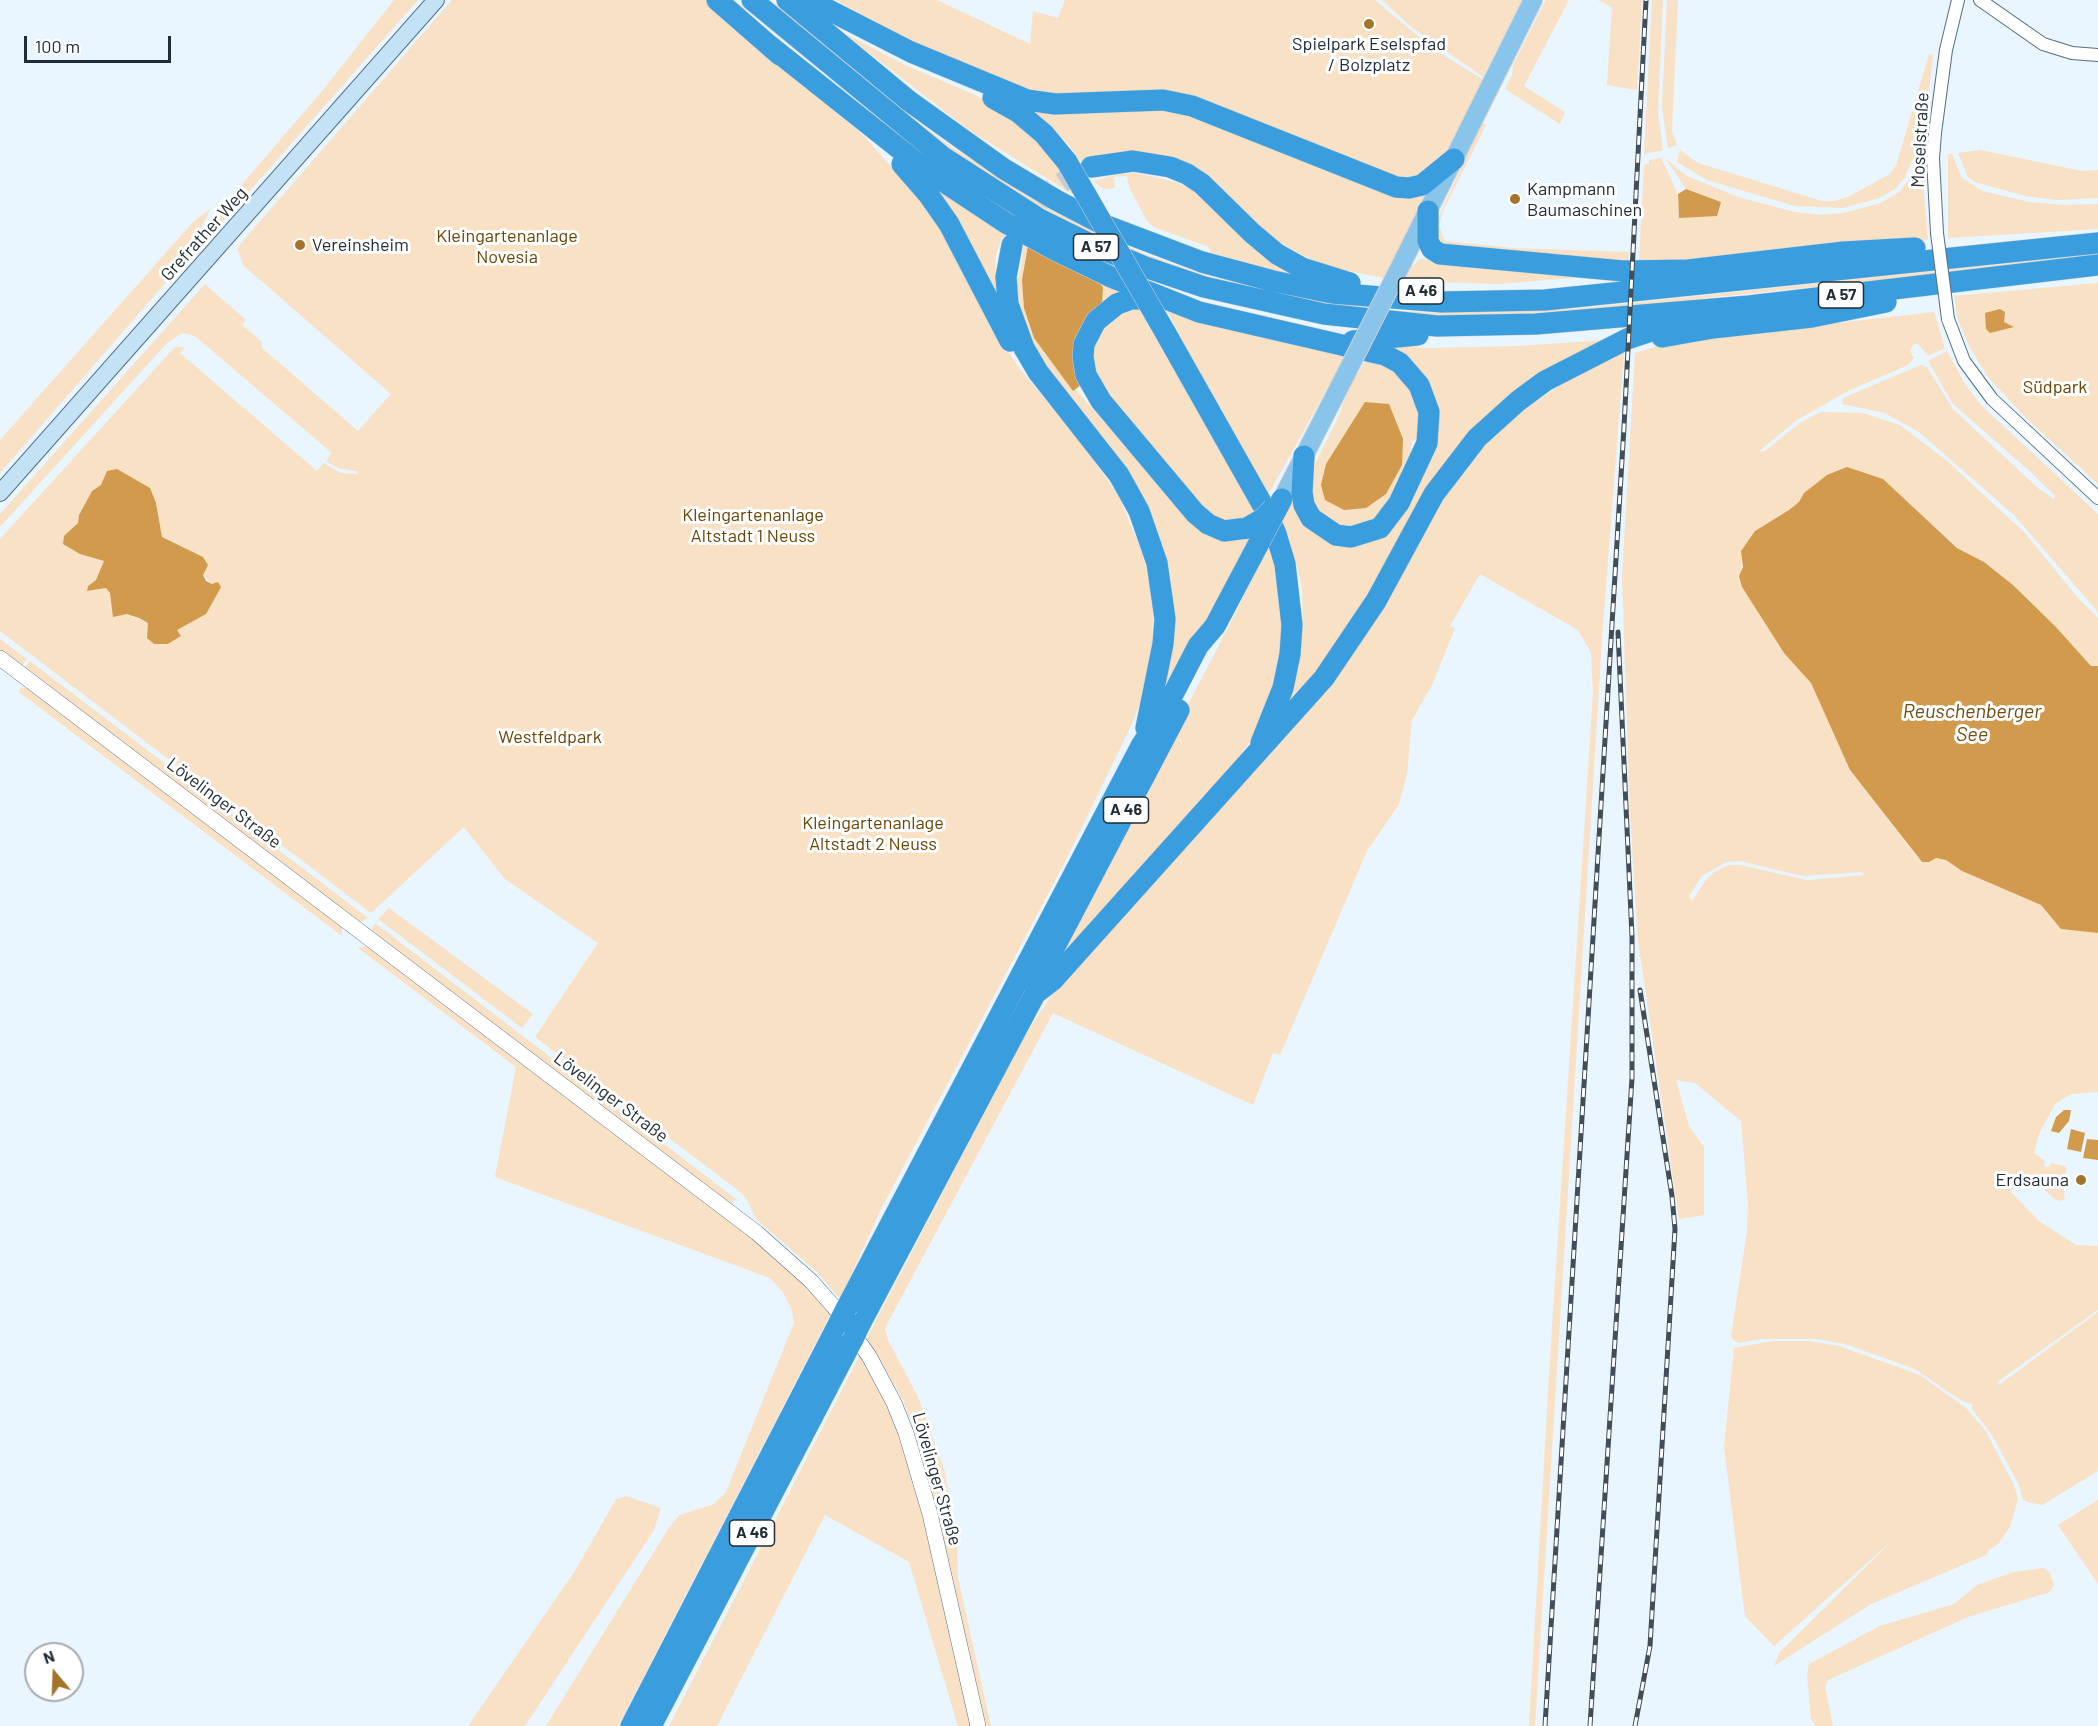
<!DOCTYPE html>
<meta charset="utf-8">
<style>
body{margin:0}
#map{position:relative;width:2098px;height:1726px;overflow:hidden;background:#e9f5ff;font-family:Barlow,sans-serif}
canvas{display:block}
.north{position:absolute;left:24px;top:1642px;width:60px;height:60px;box-sizing:border-box;background:#fff;border:2px solid #a6abaf;border-radius:50%;rotate:341deg;font-size:16px;font-weight:700;line-height:24px;text-align:center;color:#212d36}
.north::after{content:'';display:block;margin:auto;width:21px;height:27px;background:#a5732a;clip-path:polygon(50% 0,100% 100%,50% 72%,0 100%)}
.scale{position:absolute;left:24px;top:36px;width:147px;height:27px;box-sizing:border-box;border:3px solid #212d36;border-top:0;padding-left:8px;font-size:18px;line-height:21px;white-space:nowrap;color:#212d36;-webkit-text-stroke:4px #fff;paint-order:stroke}
</style>
<div id="map">
<canvas width="2098" height="1726"></canvas>
<div class="north">N</div>
<div class="scale">100 m</div>
</div>
<script>
const context = document.querySelector('canvas').getContext('2d');
context.lineJoin = 'round';
function paint(path, color) {
  context.fillStyle = color;
  context.fill(path, 'evenodd');
}
function toPath(rows) {
  const path = new Path2D();
  for (const r of rows) {
    path.moveTo(r[0], r[1]);
    for (let i = 2; i < r.length; i += 2) path.lineTo(r[i], r[i + 1]);
  }
  return path;
}
function stroke(path, color, width, dash) {
  context.strokeStyle = color;
  context.lineWidth = width;
  context.lineCap = dash ? 'butt' : 'round';
  context.setLineDash(dash || []);
  context.stroke(path);
}
function label(font, color, halo, rows, align = 'center') {
  context.font = font + ' Barlow,sans-serif';
  context.lineWidth = 6;
  context.setLineDash([]);
  context.textBaseline = 'middle';
  context.strokeStyle = halo;
  context.fillStyle = color;
  for (const [text, x, y, turn = 0] of rows) {
    context.save();
    context.translate(x, y);
    context.rotate((+turn || 0) * Math.PI / 180);
    context.textAlign = isNaN(turn) ? turn : align;
    if (halo) context.strokeText(text, 0, 0);
    context.fillText(text, 0, 0);
    context.restore();
  }
}
paint(toPath([
 [394,0,418,0,216,229,212,226,213,218,323,90],
 [452,0,705,0,862,134,927,207,951,244,992,327,1019,368,1085,447,1119,497,1142,552,1150,583,1153,615,1152,650,1147,687,1130,728,1066,860,882,1207,840,1299,818,1273,756,1219,746,1198,738,1190,535,1037,598,943,505,879,464,827,371,913,0,631,0,539,175,347,185,347,180,353,317,471,324,463,341,473,357,474,357,471,338,468,326,461,332,453,195,336,183,333,168,342,0,527,0,514,205,284,246,320,242,325,262,342,262,348,358,431,391,394,243,265,237,248],
 [101,485,156,503,162,537,203,557,203,575,212,584,176,630,181,636,168,644,154,644,148,638,149,623,127,614,106,588,88,591,88,585,96,580,104,561,80,554,65,536,78,522,79,515,92,491],
 [766,0,771,0,902,110,953,148,1049,209,1145,254,1204,275,1269,292,1330,304,1382,310,1441,313,1573,309,2098,254,2098,257,1573,312,1500,317,1441,317,1330,307,1204,278,1144,257,1047,212,951,151],
 [836,0,937,0,1030,44,1033,11,1058,18,1065,0,1375,0,1432,48,1484,80,1439,165,1407,181,1210,103,1040,93,1009,83,902,39],
 [1382,0,1522,0,1483,77,1409,25],
 [1546,0,1569,0,1524,86,1565,112,1560,124,1505,89,1512,75,1513,65],
 [1598,0,1642,0,1637,90,1607,85,1612,7],
 [1652,0,1663,0,1658,112,1663,150,1644,154],
 [1667,0,1678,0,1672,130,1677,145,1668,148,1662,107],
 [842,32,905,65,975,95,1011,115,1039,140,1060,167,1077,197,969,130],
 [1929,54,1933,55,1922,154,1915,154,1904,179,1895,189,1879,198,1843,208,1795,206,1707,180,1677,162,1680,150,1698,163,1822,201,1835,201,1848,197,1890,174,1896,166],
 [1019,102,1158,104,1430,187,1384,278,1358,273,1325,265,1296,252,1141,152,1107,153,1080,161,1069,145,1042,119],
 [1481,122,1486,125,1443,211,1439,225,1445,241,1512,248,1629,252,1628,263,1443,246,1437,237,1436,226,1441,211,1458,175,1461,161],
 [1980,150,2082,171,2098,170,2098,198,2057,200,2025,196,1975,182,1968,177,1958,153],
 [1948,154,1952,154,1962,178,1982,191,2029,202,2064,205,2098,204,2098,229,1948,238],
 [1661,158,1678,194,1679,218,1721,202,1686,189,1666,159,1687,176,1738,197,1794,212,1821,215,1843,213,1881,203,1898,193,1915,173,1922,171,1928,240,1841,245,1639,264,1644,164,1649,164,1649,160],
 [1136,173,1176,182,1197,193,1295,276,1211,253,1209,247,1154,227,1147,221,1129,187,1127,176,1114,177,1115,188,1104,189,1093,181,1120,174],
 [936,185,1130,290,1096,312,1080,386,1076,390,1156,481,1192,516,1259,528,1206,620,1156,716,1172,647,1174,610,1171,579,1163,545,1149,510,1130,475,1104,438,1048,369,1022,326,1014,278,1019,277,1024,244,1002,237,996,255,995,272,1002,312,938,198],
 [211,208,202,225,202,241,0,473,0,440,193,222],
 [1420,259,1622,274,1498,284,1404,281,1410,268],
 [2098,283,2098,484,2027,419,1988,377,1969,346,1958,320,1954,296],
 [1137,305,1156,339,1160,338,1257,510,1237,523,1212,517,1096,380,1091,349,1106,320],
 [1164,306,1348,351,1268,495,1175,335,1179,333],
 [1934,312,1945,348,1928,356,1919,345,1914,343,1910,351,1914,358,1908,365,1848,391,1797,420,1758,452,1765,451,1800,423,1821,412,1863,413,1900,425,1946,460,2025,533,2078,598,2098,618,2098,666,2091,666,2055,626,2013,585,1984,562,1958,548,1901,497,1804,493,1799,502,1789,510,1755,531,1741,551,1742,587,1784,653,1811,683,1850,770,1921,862,1936,857,1946,860,1962,871,2041,905,2061,929,2098,933,2098,1092,2071,1094,2055,1104,2039,1134,2034,1153,2045,1161,2044,1166,2048,1167,2052,1163,2065,1166,2067,1169,2062,1181,2065,1199,2059,1201,2054,1199,2031,1176,2010,1191,2039,1221,2076,1245,2098,1246,2098,1310,1997,1382,1999,1385,2098,1312,2098,1471,2042,1505,2027,1502,2022,1498,2019,1485,1992,1435,1972,1409,1972,1404,1962,1401,1915,1369,1845,1344,1817,1339,1761,1339,1739,1343,1733,1340,1731,1336,1747,1232,1748,1204,1741,1121,1695,1083,1676,1080,1689,1126,1704,1147,1704,1215,1679,1219,1638,940,1630,815,1622,576,1635,353,1671,342],
 [1740,861,1802,876,1862,872,1865,875,1807,880,1740,865,1729,865,1714,872,1706,880,1692,901,1689,896,1702,876,1726,862],
 [1620,339,1504,404,1345,637,1280,721,1299,660,1303,625,1302,587,1295,560,1280,521,1296,492,1310,524,1378,534,1433,419,1386,345,1428,348,1518,346],
 [1947,351,1965,384,1981,405,2098,514,2098,612,2014,515,1919,432,1885,413,1842,404,1843,398,1921,365,1927,367,1953,409,2039,489,2054,499,2055,496,2034,475,1953,404,1928,361],
 [1624,352,1602,639,1535,1726,1529,1726,1549,1375,1593,693,1591,653,1578,630,1480,574,1450,626,1455,628,1432,685,1412,720,1407,774,1399,804,1367,851,1280,1055,1273,1053,1253,1105,1053,1013,885,1328,888,1340,918,1397,945,1472,957,1540,958,1578,991,1726,986,1726,925,1461,903,1400,867,1338,1023,1039,1062,979,1131,909,1321,695,1445,492,1467,463,1516,413,1582,372],
 [1370,355,1386,362,1419,400,1419,439,1412,441,1408,464,1379,520,1360,529,1329,525,1311,505,1310,474,1337,420,1354,375,1356,376],
 [1271,540,1286,620,1274,693,1255,735,1227,772,1068,953,1060,950,1228,628],
 [0,639,27,659,20,668,0,653],
 [30,661,368,918,360,922,22,670],
 [20,688,29,688,338,921,342,928,342,936,19,692],
 [389,908,533,1014,522,1028,378,919],
 [375,923,736,1199,729,1205,375,937,372,929],
 [365,946,375,948,782,1259,831,1313,618,1726,546,1726,670,1526,680,1515,714,1504,726,1492,794,1323,792,1310,783,1292,770,1278,495,1177,516,1067,358,948],
 [1773,1341,1808,1341,1839,1346,1920,1375,1966,1408,1985,1430,2014,1485,2018,1499,2010,1527,1998,1544,1989,1550,1986,1555,1871,1604,1774,1666,1780,1652,1895,1538,1774,1646,1745,1616,1724,1447,1734,1348],
 [861,1353,873,1370,912,1465,973,1726,958,1726,909,1562,825,1515,717,1726,669,1726],
 [626,1496,661,1508,654,1530,525,1726,468,1726,575,1571,616,1499],
 [2098,1500,2098,1584,2058,1525],
 [2044,1568,2050,1573,2054,1585,2050,1592,1968,1617,1828,1680,1825,1686,1833,1726,1816,1726,1811,1719,1807,1674,1809,1664,1880,1626,1954,1604,1977,1585,2014,1572]
]), '#f8e1c4');
paint(toPath([
 [1686,189,1721,202,1717,216,1679,218,1678,194],
 [1028,246,1098,282,1103,287,1102,304,1082,384,1073,391,1034,338,1024,308,1022,280],
 [2000,309,2005,312,2004,322,2014,327,1990,333,1986,329,1985,313],
 [1365,402,1389,404,1403,439,1402,465,1386,494,1366,508,1344,510,1325,500,1321,485,1326,464],
 [1847,467,1883,479,1957,548,1984,562,2013,585,2055,626,2091,666,2098,666,2098,933,2061,929,2041,905,1962,871,1946,860,1936,858,1929,862,1922,862,1850,770,1811,683,1784,653,1742,587,1739,576,1743,567,1741,551,1755,531,1789,510,1799,502,1804,493,1827,475],
 [117,469,150,488,156,503,162,537,203,557,208,565,203,575,206,581,212,584,218,582,221,587,206,614,177,630,181,636,168,644,154,644,147,638,148,623,139,618,127,614,113,617,110,593,106,588,87,591,88,586,96,580,104,561,80,554,63,544,64,536,78,523,79,515,92,491,101,485,107,471],
 [2064,1110,2071,1110,2069,1121,2059,1133,2051,1131,2056,1117],
 [2071,1129,2085,1133,2081,1152,2067,1149],
 [2087,1139,2098,1140,2098,1160,2083,1158]
]), '#d29a4c');
stroke(toPath([
 [1020,228,1044,195,1074,174,1090,168]
]), '#c1cdd7', 21, [21, 10]);
const minor = toPath([
 [1980,0,2043,44,2072,53,2098,55],
 [1937,233,1933,159,1935,133,1946,50,1958,0],
 [1948,319,1964,361,1992,399,2098,498]
]);
const tertiary = toPath([
 [0,658,757,1233,811,1281,834,1307,869,1356,894,1403,906,1433,930,1514,978,1726]
]);
const secondary = toPath([
 [0,493,436,0]
]);
const primary = toPath([
 [1403,261,1533,0],
 [1282,499,1346,374]
]);
const motorway = toPath([
 [717,0,780,55],
 [752,0,943,157,1041,220,1090,244,1145,267,1204,287,1324,314,1437,326,1536,324,1749,306,2098,265],
 [787,0,909,101,1004,169,1056,200,1102,224,1202,262,1273,281,1332,293,1442,302,1545,300,2098,243],
 [809,0,911,52,1027,100,1055,104,1163,100,1192,106,1396,187,1409,188,1422,185,1454,159],
 [770,46,926,170,1006,223,1055,250,1111,277,1199,312,1385,355,1400,363,1419,385,1429,412,1427,443,1399,503,1380,528,1351,537,1336,535,1311,518,1304,505,1302,492,1304,456],
 [993,98,1018,112,1044,134,1067,162],
 [902,164,928,194,949,224,1010,341],
 [1091,167,1133,161,1170,167,1187,174,1202,184,1252,233,1277,254,1302,268,1350,283],
 [1428,211,1428,241,1432,249,1440,254,1623,271,1688,270,1844,252,1915,248],
 [1012,245,1006,277,1008,304,1024,348,1038,372,1119,475,1139,511,1157,563,1165,619,1163,644,1146,728],
 [1155,299,1131,299,1117,304,1096,321,1084,344,1083,357,1086,375,1101,401,1195,513,1208,524,1224,531,1247,528],
 [1165,332,1266,511,1276,534,1285,564,1292,625,1290,654,1283,688,1261,743],
 [1662,337,1713,328,1812,317,1886,302],
 [1353,341,1418,335],
 [1035,994,1053,980,1324,678,1376,601,1434,494,1477,438,1518,401,1545,381,1627,339,1678,322],
 [847,1307,1141,746,1167,706,1198,646,1215,626,1260,541],
 [860,1324,1035,994,1041,973,1179,710],
 [631,1726,839,1323],
 [651,1726,852,1341]
]);
stroke(minor, '#546f83', 14);
stroke(tertiary, '#546f83', 16);
stroke(secondary, '#546f83', 18);
stroke(primary, '#ced1d3', 20);
stroke(motorway, '#ced1d3', 22);
stroke(minor, '#fff', 12);
stroke(tertiary, '#fff', 15);
stroke(secondary, '#c4e2f5', 16);
stroke(primary, '#89c4eb', 18);
stroke(motorway, '#3a9ddd', 21);
const rail = toPath([
 [1545,1726,1624,427,1646,0],
 [1590,1726,1632,1078,1632,937,1618,632],
 [1635,1726,1650,1646,1675,1229,1672,1196,1640,990]
]);
stroke(rail, '#424e57', 5);
stroke(rail, '#fff', 3, [9]);
const minorBridge = toPath([
 [1937,233,1948,319]
]);
const primaryBridge = toPath([
 [1346,374,1403,261]
]);
const motorwayBridge = toPath([
 [1067,162,1165,332],
 [1247,528,1264,518,1273,508],
 [1260,541,1282,499],
 [839,1323,847,1307],
 [852,1341,860,1324]
]);
stroke(minorBridge, '#546f83', 14, []);
stroke(primaryBridge, '#ced1d3', 20, []);
stroke(motorwayBridge, '#ced1d3', 22, []);
stroke(minorBridge, '#fff', 12);
stroke(primaryBridge, '#89c4eb', 18);
stroke(motorwayBridge, '#3a9ddd', 21);
for (const [x, y, r, color] of [
 [1369,24,6,"#a5732a"],
 [1515,199,6,"#a5732a"],
 [300,245,6,"#a5732a"],
 [2081,1180,6,"#a5732a"]
]) {
  const dot = new Path2D();
  dot.arc(x, y, r, 0, 2 * Math.PI);
  context.fillStyle = color;
  context.fill(dot);
  stroke(dot, '#fff', 2);
}
for (const [x, y, w] of [
 [1096,247,45],
 [1421,291,45],
 [1841,295,45],
 [1126,810,45],
 [752,1533,45]
]) {
  const box = new Path2D();
  box.roundRect(x - w / 2, y - 13, w, 26, 4.5);
  context.fillStyle = '#fff';
  context.fill(box);
  stroke(box, '#212d36', 1.5);
}
label('bold 16px', '#212d36', null, [
 ["A 57",1096,247],
 ["A 46",1421,291],
 ["A 57",1841,295],
 ["A 46",1126,810],
 ["A 46",752,1533]
]);
label('18px', '#212d36', '#fff', [
 ["Spielpark Eselspfad",1369,44,"center"],
 ["/ Bolzplatz",1369,65,"center"],
 ["Kampmann",1527,189],
 ["Baumaschinen",1527,210],
 ["Vereinsheim",312,245],
 ["Erdsauna",2069,1180,"right"]
], 'left');
label('18px', '#212d36', '#fff', [
 ["Moselstraße",1920,140,-87],
 ["Grefrather Weg",204,234,-48],
 ["Lövelinger Straße",224,803,37],
 ["Lövelinger Straße",611,1097,37],
 ["Lövelinger Straße",937,1479,74]
]);
label('18px', '#694403', '#fff', [
 ["Kleingartenanlage",507,236],
 ["Novesia",507,257],
 ["Südpark",2055,387],
 ["Kleingartenanlage",753,515],
 ["Altstadt 1 Neuss",753,536],
 ["Westfeldpark",550,737],
 ["Kleingartenanlage",873,823],
 ["Altstadt 2 Neuss",873,844]
]);
label('italic 20px', '#724c10', '#fff', [
 ["Reuschenberger",1972,711],
 ["See",1972,734]
]);
</script>
